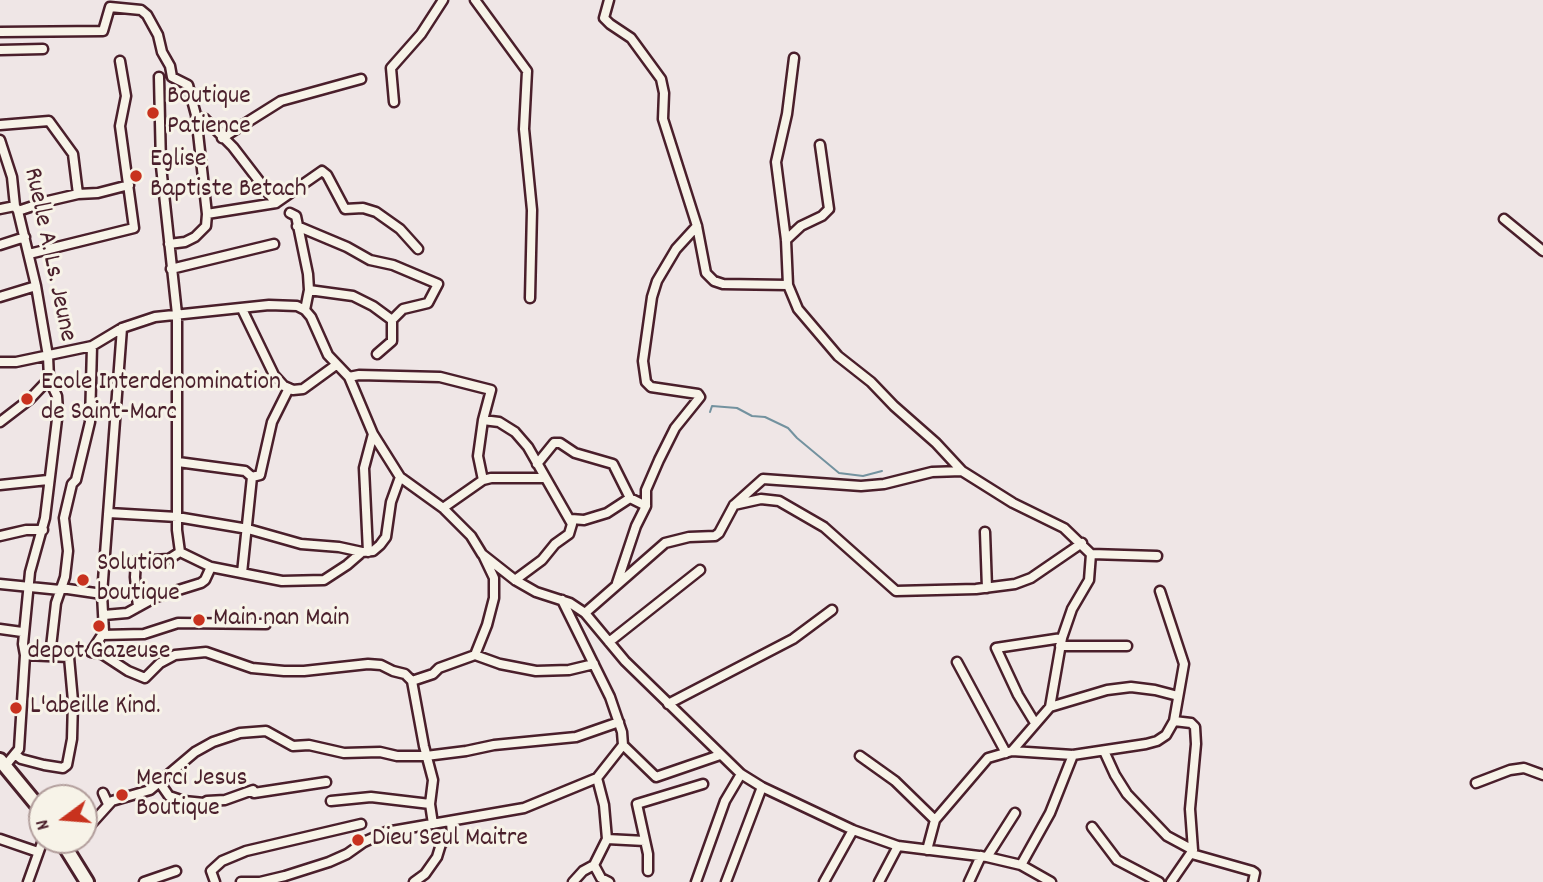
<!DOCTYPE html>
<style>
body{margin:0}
#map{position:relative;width:1543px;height:882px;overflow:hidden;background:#efe6e6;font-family:Dekko,sans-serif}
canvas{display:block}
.north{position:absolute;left:28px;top:784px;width:70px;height:70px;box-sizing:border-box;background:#f7f3e8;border:2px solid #b29e9c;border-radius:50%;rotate:254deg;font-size:19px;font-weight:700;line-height:28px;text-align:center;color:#4a1f2b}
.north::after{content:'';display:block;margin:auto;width:24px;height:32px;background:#c8321e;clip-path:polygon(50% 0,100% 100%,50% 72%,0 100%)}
</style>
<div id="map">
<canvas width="1543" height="882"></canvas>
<div class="north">N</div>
</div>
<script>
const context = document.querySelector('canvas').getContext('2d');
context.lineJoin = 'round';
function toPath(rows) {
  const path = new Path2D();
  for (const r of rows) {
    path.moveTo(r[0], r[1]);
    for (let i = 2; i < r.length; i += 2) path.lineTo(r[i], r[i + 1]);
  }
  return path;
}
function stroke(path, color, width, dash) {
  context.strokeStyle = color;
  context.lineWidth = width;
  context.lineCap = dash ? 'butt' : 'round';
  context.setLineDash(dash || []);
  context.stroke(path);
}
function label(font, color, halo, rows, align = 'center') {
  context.font = font + ' Dekko,sans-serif';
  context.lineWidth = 6;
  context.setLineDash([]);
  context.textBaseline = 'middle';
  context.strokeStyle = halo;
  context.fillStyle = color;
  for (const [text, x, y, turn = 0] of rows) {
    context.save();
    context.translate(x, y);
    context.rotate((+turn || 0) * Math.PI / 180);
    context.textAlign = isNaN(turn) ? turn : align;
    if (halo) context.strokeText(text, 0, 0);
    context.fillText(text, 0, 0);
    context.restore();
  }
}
stroke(toPath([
 [710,412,712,406,737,408,752,416,765,417,788,428,797,438,839,473,863,476,882,471]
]), '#73929f', 2);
const street = toPath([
 [475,0,527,71,524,129,532,210,530,298],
 [609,0,604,18,610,24,631,38,661,79,664,93,663,119,697,226,706,273,714,281,723,284,788,285],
 [0,32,103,31,110,7,141,10,147,15,158,35,162,52,170,66,172,77,188,85,196,115,205,119,233,147,276,203],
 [0,50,43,49],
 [794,58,787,114,776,162,786,240,788,285,798,309,838,356,871,382,894,406,936,443,962,471,1013,503,1064,528,1091,554,1089,580,1072,609,1062,638,1050,707,1012,751],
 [159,77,161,166,177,314,177,530,180,552,211,567,282,581,324,580,347,565,362,552,373,551,380,545,386,537,391,502,400,477],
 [394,102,391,68,421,34,443,0],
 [0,125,49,121,73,154,78,194],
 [222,138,281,101,361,79],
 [0,140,12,177,15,206,18,211,36,286,48,356,49,379,57,396,58,411,45,518,30,572,23,644,25,655,69,657,73,701,72,739,67,765,63,768,44,765,21,759,16,755],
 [0,209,15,206],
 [18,211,48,201,78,194,98,193,129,185],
 [290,213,296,216,308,274,309,290,305,310],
 [207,214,276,203,322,171,327,175,345,209,363,208,376,212,400,229,418,249],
 [1504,219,1543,251],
 [297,226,347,247,370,260,393,265,438,284,428,303,403,309,392,320,392,341,377,354],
 [786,240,801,226,822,216,829,209,820,145],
 [169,244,185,242,195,237,206,226,207,214,196,115],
 [0,245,25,237],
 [29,254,134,228,120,126,126,96,120,61],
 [171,269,274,244],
 [309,290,353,296,373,306,392,320],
 [0,297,36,286],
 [242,309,274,375,284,386,293,390,303,389,336,365],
 [122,328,105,554,102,594,104,632,91,652,102,654,128,671,145,678,160,663,175,655,206,652,252,668,284,671,304,671,368,664,381,665,393,671,405,674,412,681],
 [0,362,16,362,92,346,122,328,155,317,269,305,297,306,305,310,311,317,328,355,349,377,373,434,400,477,443,508,471,536,482,554,515,580,536,592,570,603,585,613,625,661,741,774,762,787,853,830,898,846,987,857,1021,865,1051,882],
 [349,377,359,375,440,377,491,390,483,420,478,456,483,480],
 [483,420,499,422,515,432,528,447,572,524,569,534,555,544,542,560,515,580],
 [0,422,30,399,49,379],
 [178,462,245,471,252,477,242,573],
 [537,464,554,443,560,443,575,453,613,464,630,498],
 [252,477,260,475,272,422,289,388],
 [0,485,48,480],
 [734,505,761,499,779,501,824,527,896,591,976,589,1015,584,1031,578,1082,543],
 [443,508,483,480,491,478,545,478],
 [109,513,177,517,248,529,301,544,339,547,362,552],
 [571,519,584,520,607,513,630,498,646,506],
 [985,532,987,588],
 [0,536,26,530,43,530],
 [368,552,364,468,373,434],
 [1091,554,1157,556],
 [617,583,636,526,646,506,646,490,659,460,675,428,700,397,698,394,651,387,646,382,643,361,652,297,657,281,676,249,697,226],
 [0,584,60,590],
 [61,588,102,594],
 [562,600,610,697,622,732,623,745,597,778,604,805,607,839,594,865,583,871,573,882],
 [138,607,135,577,136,561,169,559,180,552],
 [585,613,665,543,689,537,715,536,719,533,734,505,763,479,861,486,884,484,932,472,962,471],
 [104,615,127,613,156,597,201,583,205,580,211,567],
 [0,629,22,632],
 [102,635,144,634,178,623,266,624],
 [609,642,700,570],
 [1060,646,1127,646],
 [475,655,500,664,536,671,569,670,594,664],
 [50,656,56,603,65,577,68,551,64,518,72,484,76,480,90,422,92,346],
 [957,662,1006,753],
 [668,704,793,639,832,610],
 [1050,707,1107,690,1131,687,1155,690,1178,696],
 [1035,723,1018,695,996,648,1062,638],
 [623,745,656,777,720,755],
 [1104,751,1115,775,1127,794,1167,836,1193,850],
 [860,756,895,781,935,820],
 [5,766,19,749,25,655],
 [160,783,169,796,184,801,204,803,207,801,225,800,253,790,254,793,326,782],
 [1476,783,1510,770,1524,768,1543,775],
 [103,793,108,804],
 [331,801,371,797,430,804],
 [433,824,430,804,433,780,424,746,412,681,433,674,439,668,475,655,487,625,494,598,494,578,484,557],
 [1092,827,1117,860,1159,882],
 [84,832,112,801,150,790,195,752,213,742,240,733,266,731,293,746,309,745,344,753,380,752,397,756,426,756,466,751,494,745,576,737,619,722],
 [0,839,38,852],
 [607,839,645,841],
 [927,850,935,820,988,758,1012,751,1073,755,1146,744,1157,741,1166,735,1174,721,1184,664,1160,591],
 [1192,854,1252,871,1255,873,1253,882],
 [987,857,1015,813],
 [594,865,601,878,609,882],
 [1021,865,1050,813,1073,755],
 [648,871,648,854,637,804,703,784],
 [28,882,43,840],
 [144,882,176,871],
 [215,882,211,871,222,861,246,851,361,824],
 [241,882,260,882,285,876,329,862,347,854,364,842,386,832,524,808,597,778],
 [414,882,425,874,437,857,441,844,452,835,451,822],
 [696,882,725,801,741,774],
 [726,882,762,787],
 [824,882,853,830],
 [879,882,898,846],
 [969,882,981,856],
 [1171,882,1193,850,1190,809,1196,744,1195,727,1191,723,1174,721]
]);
const primary = toPath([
 [0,760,42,811],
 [61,840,87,882]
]);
stroke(street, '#4a1f2b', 13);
stroke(primary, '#4a1f2b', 18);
stroke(street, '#f7f3e8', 8);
stroke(primary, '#f7f3e8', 12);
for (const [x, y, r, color] of [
 [153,113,7,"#c8321e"],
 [136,176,7,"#c8321e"],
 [27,399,7,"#c8321e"],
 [83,580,7,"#c8321e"],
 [199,620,7,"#c8321e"],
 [99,626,7,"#c8321e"],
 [16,708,7,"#c8321e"],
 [122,795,7,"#c8321e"],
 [358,840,7,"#c8321e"]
]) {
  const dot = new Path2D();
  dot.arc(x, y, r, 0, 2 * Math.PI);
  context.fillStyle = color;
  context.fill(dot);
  stroke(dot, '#f7f3e8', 2.5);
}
label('26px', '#4a1f2b', '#f7f3e8', [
 ["Boutique",167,98],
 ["Patience",167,128],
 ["Eglise",150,161],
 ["Baptiste Betach",150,191],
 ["Ecole Interdenomination",41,384],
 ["de Saint-Marc",41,414],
 ["Solution",97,565],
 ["boutique",97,595],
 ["Main nan Main",213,620],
 ["depot Gazeuse",99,653,"center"],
 ["L'abeille Kind.",30,708],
 ["Merci Jesus",136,780],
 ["Boutique",136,810],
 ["Dieu Seul Maitre",372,840]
], 'left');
label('26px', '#4a1f2b', '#f7f3e8', [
 ["Ruelle A. Ls. Jeune",48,255,78]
]);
</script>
